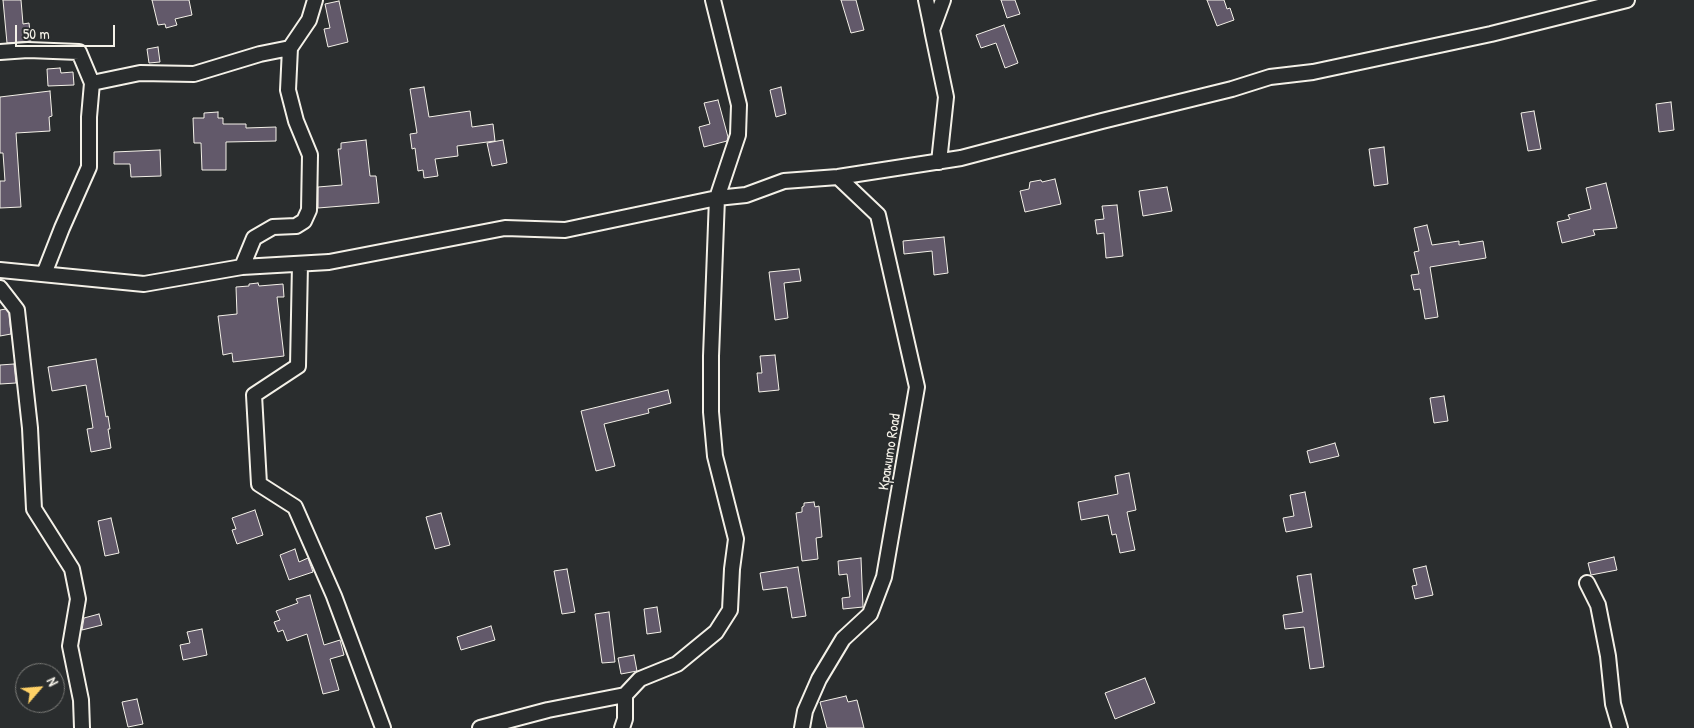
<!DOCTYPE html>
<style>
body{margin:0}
#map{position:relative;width:1694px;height:728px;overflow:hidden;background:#2a2d2e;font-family:"Patrick Hand",sans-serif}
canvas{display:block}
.north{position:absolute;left:15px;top:663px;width:50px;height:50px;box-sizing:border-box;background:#2a2d2e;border:1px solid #7b7b78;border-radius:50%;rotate:63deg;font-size:14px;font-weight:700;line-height:20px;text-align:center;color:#f4f1e8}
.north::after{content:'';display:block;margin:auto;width:18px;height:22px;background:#ffd166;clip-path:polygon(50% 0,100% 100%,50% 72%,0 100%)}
.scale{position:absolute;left:15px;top:25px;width:100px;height:22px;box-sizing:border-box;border:2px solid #f4f1e8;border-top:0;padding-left:6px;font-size:15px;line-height:18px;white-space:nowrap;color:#f4f1e8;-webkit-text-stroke:4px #2a2d2e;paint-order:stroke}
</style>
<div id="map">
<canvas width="1694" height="728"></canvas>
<div class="north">N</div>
<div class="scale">50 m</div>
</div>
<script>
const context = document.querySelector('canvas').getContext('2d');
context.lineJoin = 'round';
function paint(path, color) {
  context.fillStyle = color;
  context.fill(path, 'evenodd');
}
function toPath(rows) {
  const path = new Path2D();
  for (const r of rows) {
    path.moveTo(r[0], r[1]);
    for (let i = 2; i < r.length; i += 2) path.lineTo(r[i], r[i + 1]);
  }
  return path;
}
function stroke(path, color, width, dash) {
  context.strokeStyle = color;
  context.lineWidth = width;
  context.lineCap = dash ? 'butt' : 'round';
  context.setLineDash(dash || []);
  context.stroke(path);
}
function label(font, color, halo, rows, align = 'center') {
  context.font = font + ' "Patrick Hand",sans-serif';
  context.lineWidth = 4;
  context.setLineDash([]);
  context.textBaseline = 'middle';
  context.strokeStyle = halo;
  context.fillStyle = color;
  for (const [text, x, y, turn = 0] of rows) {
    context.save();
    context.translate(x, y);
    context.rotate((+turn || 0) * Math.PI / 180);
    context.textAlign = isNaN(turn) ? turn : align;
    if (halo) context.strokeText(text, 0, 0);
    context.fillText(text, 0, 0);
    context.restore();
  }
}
const building = toPath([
 [3,0,21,0,23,24,29,23,31,41,7,43,3,0],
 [152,0,189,0,192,15,175,19,177,25,166,28,165,24,158,25,152,0],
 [841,0,856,0,864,30,851,33,841,0],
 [1001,0,1015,0,1020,14,1007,18,1001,0],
 [1207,0,1224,0,1227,9,1230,8,1234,20,1217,26,1207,0],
 [339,1,348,42,328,47,324,29,330,28,325,4,339,1],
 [1004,25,1018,63,1005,68,996,43,981,48,976,35,1004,25],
 [158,47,160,62,149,63,147,49,158,47],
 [60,68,61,73,73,72,74,85,48,86,47,69,60,68],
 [424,87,429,117,470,111,472,127,493,124,495,141,457,146,458,156,435,159,438,176,424,178,423,170,418,171,415,148,412,149,410,134,417,133,410,89,424,87],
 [781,87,786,114,776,117,770,90,781,87],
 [50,91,52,116,49,117,50,131,16,133,21,207,0,208,0,181,5,181,3,153,0,153,0,97,50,91],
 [718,100,728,137,727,141,704,147,699,127,710,124,704,103,718,100],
 [1671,102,1674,130,1659,132,1656,104,1671,102],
 [1534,111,1541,149,1528,151,1521,113,1534,111],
 [218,112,218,118,223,118,223,124,246,124,246,128,276,127,276,141,226,142,226,170,202,170,201,143,194,143,193,118,204,118,204,113,218,112],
 [366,140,370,176,376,176,379,203,318,208,318,187,342,185,338,149,341,149,341,143,366,140],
 [503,140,507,163,492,166,487,143,503,140],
 [1384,147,1388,184,1374,186,1369,149,1384,147],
 [160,150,161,176,131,177,130,164,114,164,114,152,160,150],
 [1055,179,1061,204,1025,212,1020,191,1029,189,1030,182,1041,180,1042,182,1055,179],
 [1606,183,1617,228,1593,230,1595,235,1562,243,1557,222,1570,219,1568,215,1591,209,1586,188,1606,183],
 [1167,187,1172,211,1143,216,1139,191,1167,187],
 [1117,205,1123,256,1106,258,1104,233,1097,234,1095,220,1104,219,1102,206,1117,205],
 [1427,225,1432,245,1459,241,1459,245,1483,241,1486,258,1430,267,1438,317,1425,319,1420,289,1414,290,1411,275,1419,274,1414,252,1419,251,1414,228,1427,225],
 [944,237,948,273,934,275,932,251,904,254,903,241,944,237],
 [799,269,801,281,784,283,788,318,775,320,769,272,799,269],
 [258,283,259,286,283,284,284,297,277,297,284,356,233,362,232,353,223,355,218,316,237,314,236,287,249,286,249,284,258,283],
 [6,309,9,313,11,334,0,336,0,310,6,309],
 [775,355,779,390,759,392,757,373,762,373,760,356,775,355],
 [96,359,106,417,108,416,110,429,108,429,111,448,91,452,87,429,93,428,86,385,52,391,48,367,96,359],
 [14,364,16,383,0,384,0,365,14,364],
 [668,390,671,403,648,409,649,413,604,424,615,466,596,471,581,411,668,390],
 [1444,396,1448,421,1434,423,1430,398,1444,396],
 [1335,443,1339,456,1310,463,1307,451,1335,443],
 [1129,473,1136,510,1127,512,1135,550,1120,553,1116,534,1112,535,1108,515,1081,520,1078,502,1118,494,1115,476,1129,473],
 [1305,492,1312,527,1286,532,1283,518,1294,516,1290,495,1305,492],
 [814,502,815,507,819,506,822,537,816,538,818,559,802,561,796,513,802,512,802,507,804,506,804,503,814,502],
 [255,510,263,535,237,544,232,530,236,529,232,518,255,510],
 [441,513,450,545,435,549,426,517,441,513],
 [111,518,119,553,105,556,98,521,111,518],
 [295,549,299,562,308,558,313,572,289,580,280,555,295,549],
 [1614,557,1617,570,1591,575,1588,563,1614,557],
 [861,558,863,607,843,609,842,598,850,597,847,574,839,575,838,561,861,558],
 [1426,566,1433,595,1415,599,1412,586,1417,585,1413,569,1426,566],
 [798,567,806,616,792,618,787,587,763,590,760,573,798,567],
 [567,569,575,612,562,614,554,571,567,569],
 [1311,574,1324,667,1310,669,1304,627,1285,629,1283,615,1303,612,1297,576,1311,574],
 [310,595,324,645,340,640,344,655,330,659,339,690,323,694,307,634,287,641,283,630,278,632,274,622,280,620,276,611,298,603,296,599,310,595],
 [657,607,661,632,647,634,644,609,657,607],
 [609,612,615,662,602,663,595,614,609,612],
 [99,614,102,625,82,630,84,618,99,614],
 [491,626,495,640,461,650,457,637,491,626],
 [202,629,207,655,183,660,180,645,190,643,187,632,202,629],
 [634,655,637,671,621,674,618,658,634,655],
 [1145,678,1155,703,1115,719,1105,693,1145,678],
 [846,696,848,702,857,700,864,728,827,728,820,702,846,696],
 [137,699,143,724,128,727,122,702,137,699]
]);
paint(building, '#62596a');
stroke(building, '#f4f1e8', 1);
const minor = toPath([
 [926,0,932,29],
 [0,52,28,50,79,52,92,83,89,117,89,167,62,228,44,274],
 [92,83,140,73,194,74,260,54,290,48],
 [939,162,946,97,932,30,943,0],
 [300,264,298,366,254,395,259,484,295,507,334,596,383,728],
 [242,267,254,238,273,227,296,226,304,221,309,210,310,155,296,121,288,90,290,48,309,20,315,0],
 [0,270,144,284,242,267,329,262,505,228,565,230,717,198,746,195,784,181,838,177,961,158,1102,121,1232,89,1270,77,1313,72,1491,34,1627,0],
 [0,288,17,310,30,428,34,509,72,569,78,599,70,646,81,700,82,728],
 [1587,583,1598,605,1608,656,1613,704,1620,728],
 [480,728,548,710,625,695],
 [622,728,625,719,625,695,640,679,677,664,716,632,730,610,732,569,736,539,715,456,711,412,711,356,717,198,738,135,739,105,713,0],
 [802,728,805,711,819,679,843,639,870,614,884,577,917,387,878,215,838,177]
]);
stroke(minor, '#f4f1e8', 18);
stroke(minor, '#2a2d2e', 14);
label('15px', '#f4f1e8', '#2a2d2e', [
 ["Kpawumo Road",890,452,-81]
]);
</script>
